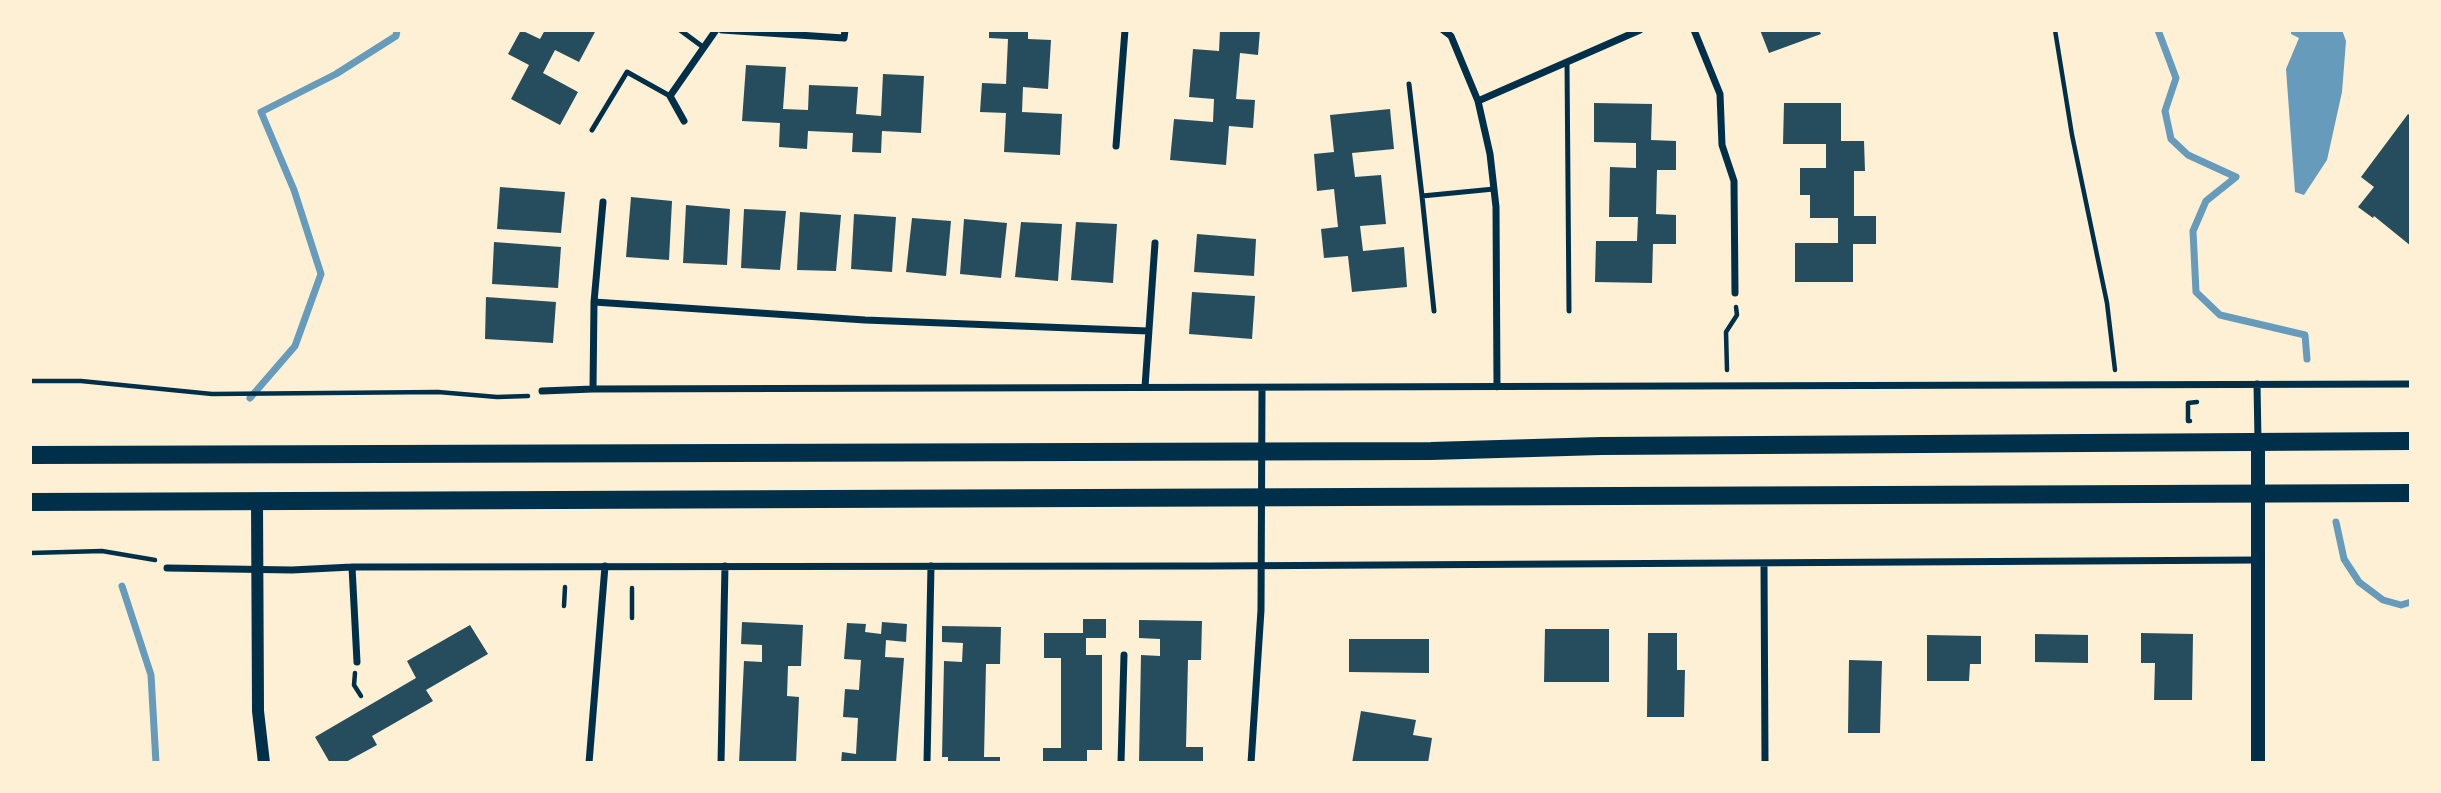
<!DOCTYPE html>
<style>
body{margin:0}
#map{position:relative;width:2441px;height:793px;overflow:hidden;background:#fdf0d5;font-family:Figtree,sans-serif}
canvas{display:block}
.frame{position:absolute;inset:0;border:32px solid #fdf0d5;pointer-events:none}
</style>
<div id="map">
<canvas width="2441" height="793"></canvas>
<div class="frame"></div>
</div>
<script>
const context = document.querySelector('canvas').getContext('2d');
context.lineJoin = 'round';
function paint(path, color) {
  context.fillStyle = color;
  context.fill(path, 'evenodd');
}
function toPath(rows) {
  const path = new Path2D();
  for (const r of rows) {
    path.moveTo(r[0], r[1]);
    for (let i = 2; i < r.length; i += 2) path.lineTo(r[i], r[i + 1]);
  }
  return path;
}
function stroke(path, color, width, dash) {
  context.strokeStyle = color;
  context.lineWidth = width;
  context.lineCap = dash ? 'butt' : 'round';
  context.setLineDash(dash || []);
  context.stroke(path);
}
paint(toPath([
 [2291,30,2342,30,2346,41,2342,92,2327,160,2304,195,2295,192,2286,69,2299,38,2291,34]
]), '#669bbc');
stroke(toPath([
 [2158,30,2176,78,2165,111,2171,139,2188,155,2236,177,2206,201,2193,231,2196,292,2220,315,2305,335,2307,359],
 [250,398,295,346,321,274,294,190,261,112,336,74,396,36,397,30],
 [2336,522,2344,559,2359,582,2383,600,2401,605,2411,602],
 [122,586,151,675,156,763]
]), '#669bbc', 7);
paint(toPath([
 [521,30,540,39,545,30,596,30,579,62,555,50,543,73,578,92,560,125,511,99,529,65,508,54],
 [989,30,1028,30,1028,39,1051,40,1048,89,1023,87,1022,112,1062,114,1060,155,1004,152,1006,113,980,112,982,83,1006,84,1008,39,989,38],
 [1220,30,1260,30,1258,55,1240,53,1236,99,1255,100,1253,128,1229,126,1226,165,1170,160,1174,119,1213,122,1214,99,1189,97,1193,49,1219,51],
 [1760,30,1819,30,1821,34,1769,53],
 [746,65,786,67,783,109,808,110,809,85,858,87,856,114,881,116,883,74,924,76,921,133,882,131,881,153,852,152,853,133,808,131,807,149,779,147,780,123,742,121],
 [1594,103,1652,104,1651,140,1676,141,1676,170,1657,170,1656,214,1676,215,1676,244,1653,244,1652,283,1595,282,1596,241,1637,241,1638,217,1609,217,1610,167,1636,168,1636,143,1594,142],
 [1784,103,1841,103,1841,141,1864,141,1865,171,1854,171,1854,216,1876,216,1876,244,1853,244,1853,282,1795,282,1795,243,1838,243,1838,218,1810,218,1810,195,1800,195,1800,168,1826,168,1826,144,1783,144],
 [1390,109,1394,149,1352,153,1355,177,1381,175,1386,224,1360,226,1363,251,1404,247,1407,287,1352,292,1348,256,1324,258,1321,229,1338,227,1334,189,1317,191,1314,154,1334,152,1330,115],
 [2408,114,2411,116,2411,246,2374,216,2373,218,2358,207,2374,187,2361,177],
 [500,187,565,192,561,233,497,229],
 [631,197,672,201,669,260,626,257],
 [686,205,730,209,727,265,683,263],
 [744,209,786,211,780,270,741,268],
 [800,212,841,215,836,271,797,270],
 [854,214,896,217,892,272,851,269],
 [912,218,951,221,946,276,906,272],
 [964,219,1007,223,1001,278,960,274],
 [1021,222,1062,224,1058,281,1015,277],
 [1076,222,1117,224,1113,283,1071,280],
 [1197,234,1256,239,1254,276,1194,272],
 [494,242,561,247,558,288,492,284],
 [1192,292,1255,296,1252,339,1189,334],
 [486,297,556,302,553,343,485,339],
 [1083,619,1106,619,1106,638,1086,638,1086,655,1102,655,1102,750,1087,750,1087,763,1043,763,1043,748,1061,748,1061,658,1044,658,1044,633,1083,633],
 [1139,620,1202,621,1201,660,1188,660,1186,747,1203,747,1203,763,1139,763,1141,655,1160,656,1160,639,1139,638],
 [742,622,803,625,801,666,788,666,787,696,799,697,796,763,739,763,744,661,762,662,762,645,741,644],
 [882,622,907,624,906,642,886,640,885,657,904,658,896,763,841,763,842,752,856,754,858,718,843,717,845,689,859,690,861,660,844,659,847,623,866,624,865,632,881,634],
 [470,625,488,654,426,690,433,701,372,736,377,745,344,763,330,763,315,737,416,678,407,661],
 [942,626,1001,627,1000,664,986,664,984,757,1000,757,1000,763,948,763,948,757,942,757,944,661,962,662,963,643,942,642],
 [1545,629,1609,629,1609,682,1544,682],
 [1648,633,1677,633,1677,670,1685,670,1684,717,1647,717],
 [2141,633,2193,634,2192,700,2154,700,2155,663,2141,663],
 [2035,634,2088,635,2088,663,2035,662],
 [1927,635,1981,636,1981,664,1970,664,1969,681,1927,681],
 [1349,639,1429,639,1429,673,1349,672],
 [1849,660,1882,661,1880,733,1848,733],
 [1361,711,1416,720,1413,735,1432,738,1428,763,1352,763]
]), '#264d5e');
stroke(toPath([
 [2055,30,2072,135,2107,303,2115,370],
 [1727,370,1726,332,1737,315,1736,307],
 [30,381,81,381,212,394,438,392,497,397,528,396],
 [2190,421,2188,421,2188,403,2197,402],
 [30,553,102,551,155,560],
 [632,588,632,618],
 [564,606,565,587],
 [355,673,354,685,361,696]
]), '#003049', 4.5);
stroke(toPath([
 [680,30,703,47],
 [1567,62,1569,311],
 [1409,84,1422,196,1494,189],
 [592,130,627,72,670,96],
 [1422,196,1434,311]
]), '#003049', 5);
stroke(toPath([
 [722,30,844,38,845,30],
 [1443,30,1451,36,1478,101,1490,154,1496,207,1497,387],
 [1694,30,1720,94,1722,145,1734,181,1735,293],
 [1478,101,1640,30],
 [684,121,670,96,716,30],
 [1116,146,1125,30],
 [594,302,865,320,1148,331],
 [2257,384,2258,441],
 [1145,387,1155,243],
 [593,389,594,302,603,202],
 [542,391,593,389,2411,384],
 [1764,564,1765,763],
 [352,567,357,662],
 [167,568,292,570,352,567,1210,566,2258,560],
 [589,763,605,566],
 [721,763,725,566],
 [927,763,931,566],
 [1121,763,1124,655],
 [1251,763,1261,610,1262,388]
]), '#003049', 7);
stroke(toPath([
 [257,501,258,711,264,763]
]), '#003049', 12);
stroke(toPath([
 [2258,763,2258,442]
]), '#003049', 14);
stroke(toPath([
 [30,455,1431,451,1601,446,2411,441],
 [30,502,2411,493]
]), '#003049', 18);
</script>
